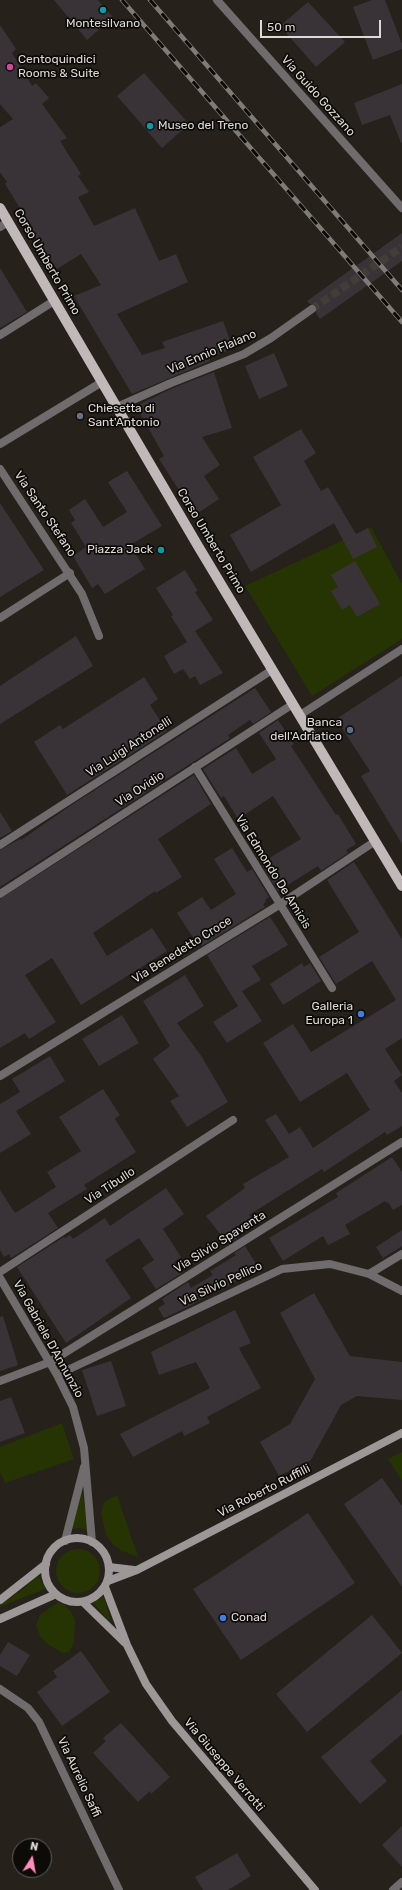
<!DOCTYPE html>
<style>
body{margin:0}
#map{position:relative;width:402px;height:1890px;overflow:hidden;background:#26211b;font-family:Rubik,sans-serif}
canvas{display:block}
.north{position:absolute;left:12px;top:1838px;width:40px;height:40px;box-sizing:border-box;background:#0d0b08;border:1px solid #615e5b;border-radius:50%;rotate:11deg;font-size:11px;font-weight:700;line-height:16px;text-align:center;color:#dedbd7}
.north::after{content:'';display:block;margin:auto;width:14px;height:18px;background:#fe8ebd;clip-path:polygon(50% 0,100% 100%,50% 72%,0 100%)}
.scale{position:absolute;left:260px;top:20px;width:121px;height:18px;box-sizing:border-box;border:2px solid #dedbd7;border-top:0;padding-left:5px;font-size:12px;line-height:14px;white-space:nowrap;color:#dedbd7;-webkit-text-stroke:3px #0d0b08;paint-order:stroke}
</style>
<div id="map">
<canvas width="402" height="1890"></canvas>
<div class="north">N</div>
<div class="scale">50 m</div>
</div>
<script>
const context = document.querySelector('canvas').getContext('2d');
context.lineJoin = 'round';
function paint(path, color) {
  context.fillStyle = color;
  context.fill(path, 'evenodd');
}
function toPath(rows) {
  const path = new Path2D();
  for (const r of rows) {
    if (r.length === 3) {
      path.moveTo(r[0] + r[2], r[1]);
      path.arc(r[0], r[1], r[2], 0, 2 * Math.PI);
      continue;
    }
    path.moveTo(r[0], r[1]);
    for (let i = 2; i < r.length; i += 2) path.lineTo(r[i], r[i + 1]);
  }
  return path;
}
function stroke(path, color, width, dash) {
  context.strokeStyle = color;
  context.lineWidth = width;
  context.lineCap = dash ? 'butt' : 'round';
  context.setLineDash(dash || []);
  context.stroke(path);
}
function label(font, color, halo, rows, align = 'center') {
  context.font = font + ' Rubik,sans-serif';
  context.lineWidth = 3.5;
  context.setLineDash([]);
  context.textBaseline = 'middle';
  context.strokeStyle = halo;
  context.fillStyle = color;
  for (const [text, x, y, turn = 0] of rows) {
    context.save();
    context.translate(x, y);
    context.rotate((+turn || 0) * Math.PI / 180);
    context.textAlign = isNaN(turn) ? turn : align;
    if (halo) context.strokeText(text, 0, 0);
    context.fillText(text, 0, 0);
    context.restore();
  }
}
paint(toPath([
 [371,527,402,584,402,639,312,696,245,586],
 [62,1423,74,1459,5,1483,0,1472,0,1447],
 [402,1452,402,1481,388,1459],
 [82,1491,88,1531,80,1528,71,1529],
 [117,1495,138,1557,122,1551,114,1546,106,1535,101,1513,104,1502],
 [78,1571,22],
 [38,1575,45,1589,0,1607,0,1605,22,1590],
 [104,1596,109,1615,111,1623,93,1603],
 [58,1602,64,1605,70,1610,75,1620,74,1643,69,1652,63,1653,47,1644,40,1636,36,1625,40,1615]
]), '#253402');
paint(toPath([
 [54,0,98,0,113,17,87,40],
 [372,0,385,0,402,44,402,49,373,60,353,7],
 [308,2,345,42,316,67,280,26],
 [0,25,16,49,12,53,32,86,36,83,49,98,42,104,67,138,60,141,81,174,78,176,89,192,78,197,94,226,135,208,159,261,176,254,188,282,117,314,142,355,165,348,162,342,223,321,233,349,209,357,210,361,132,394,74,296,101,285,81,254,57,269,32,233,33,229,5,184,7,182,0,172,0,127,13,119,0,104],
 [144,73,189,124,162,148,117,96],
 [402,84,402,142,401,143,390,115,362,125,354,103],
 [402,233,402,261,320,319,316,313,317,306,314,304,310,304,307,301],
 [0,268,27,312,0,328],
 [274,353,288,386,259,399,245,366],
 [214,372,232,428,202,437,220,465,204,476,219,499,195,515,159,459,164,456,136,406,173,388],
 [301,429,316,453,304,461,321,491,328,487,356,534,368,528,377,547,353,559,334,523,251,572,230,535,281,505,253,457],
 [127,471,162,526,130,545,145,569,105,594,98,584,92,588,73,556,86,547,71,523,75,520,69,510,85,499,103,527,127,512,108,482],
 [0,503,44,570,0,597],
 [355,561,380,604,357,617,350,605,342,610,331,591,338,587,331,575],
 [185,570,198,591,195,592,213,620,195,631,223,673,200,685,195,676,190,679,183,669,174,674,164,656,187,642,171,616,173,615,156,588],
 [76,636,93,666,0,724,0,686],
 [402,676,402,844,361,776,370,771,336,719],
 [144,677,158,699,150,705,167,731,67,795,34,742,60,725,63,729],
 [255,688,271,712,253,724,250,720,228,735,230,738,0,887,0,850,20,839,21,840,73,804],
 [278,720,294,744,291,746,336,815,338,814,356,844,346,850,348,853,321,871,318,866,278,891,261,863,301,839,273,796,238,819,224,796,221,798,203,769,236,748,252,774,276,759,259,733],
 [194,775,211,804,158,839,182,877,156,893,155,891,93,933,107,956,152,928,167,951,81,1005,52,958,25,975,56,1022,29,1039,25,1033,0,1048,0,899],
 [0,812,12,831,0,838],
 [232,848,247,872,252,869,269,897,265,900,266,902,263,904,265,907,202,946,199,941,196,942,177,913,202,897,211,910,236,894,214,859],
 [354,862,402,939,402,1038,385,1049,402,1075,394,1081,402,1093,402,1126,387,1135,385,1132,324,1172,322,1169,249,1215,252,1218,235,1230,239,1237,228,1244,206,1216,245,1188,243,1184,289,1157,265,1120,276,1114,289,1134,300,1127,313,1148,370,1110,347,1073,300,1102,263,1043,293,1024,311,1052,396,1000,372,961,336,984,319,957,359,932,327,880],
 [270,917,288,945,252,966,261,980,242,991,262,1021,227,1043,213,1022,238,1006,207,955],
 [302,963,304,967,310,963,321,981,283,1005,270,984],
 [185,975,204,1006,177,1023,202,1057,228,1102,187,1127,170,1101,179,1096,153,1059,170,1046,143,1001],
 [122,1015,139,1043,99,1066,82,1039],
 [50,1056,65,1081,16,1111,31,1134,0,1153,0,1104,20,1092,12,1079],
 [103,1089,120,1115,115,1119,136,1152,84,1185,87,1189,48,1213,58,1228,11,1258,9,1254,4,1257,0,1250,0,1190,15,1213,56,1187,47,1172,81,1151,59,1117],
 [392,1157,402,1172,402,1205,393,1210,388,1202,386,1203,385,1201,345,1225,350,1234,328,1245,323,1236,283,1261,269,1238,338,1197,336,1193],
 [166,1188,184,1214,163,1229,181,1257,174,1262,182,1273,156,1289,142,1268,154,1260,139,1238,105,1260,131,1298,66,1343,17,1267,64,1237,65,1238,70,1235,73,1239,105,1218,110,1226],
 [402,1230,402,1246,383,1258,376,1247],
 [245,1246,258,1267,222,1290,220,1287,190,1306,164,1318,158,1308,165,1304,162,1299,188,1282,191,1288,213,1275,210,1271,236,1255,234,1253],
 [314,1293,350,1356,402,1362,402,1400,357,1396,341,1405,311,1460,279,1476,260,1442,290,1424,315,1379,280,1313],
 [235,1310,251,1343,239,1348,261,1388,207,1417,210,1423,184,1436,182,1431,133,1457,120,1434,210,1388,196,1362,159,1375,151,1352],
 [3,1316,18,1365,0,1371,0,1317],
 [111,1361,126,1406,97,1416,82,1370],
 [11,1397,25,1433,0,1442,0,1401],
 [382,1478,402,1506,402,1587,344,1504],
 [308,1513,355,1583,241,1660,193,1589,214,1576],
 [372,1615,402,1653,307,1732,276,1694],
 [8,1642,30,1655,17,1676,0,1666,0,1655],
 [81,1651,110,1692,62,1726,37,1692,57,1677,53,1671],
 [402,1690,402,1734,370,1761,387,1781,360,1804,321,1757],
 [121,1723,170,1777,151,1794,150,1791,138,1802,93,1753,106,1741,103,1738],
 [402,1826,402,1867,382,1845],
 [237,1853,251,1876,228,1890,203,1890,195,1877]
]), '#393338');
stroke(toPath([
 [312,309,402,247]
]), '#423d37', 8, [8, 4]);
stroke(toPath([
 [217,0,402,208],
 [0,227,8,222],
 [0,335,54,301],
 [117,407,171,383,244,354,271,338,312,309],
 [0,444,102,382],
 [0,469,82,594,99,636],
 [0,618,70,573],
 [300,715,402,649],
 [195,767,332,988],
 [0,845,272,670],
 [0,894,293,704],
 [0,1076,279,905,374,842],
 [0,1272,233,1120],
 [369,1274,402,1254],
 [0,1278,57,1375,73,1407,84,1448,92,1542],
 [57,1375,282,1269,330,1264,369,1274,402,1291],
 [0,1381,50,1362,402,1142],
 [65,1541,84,1467],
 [0,1689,28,1708,39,1722,119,1890],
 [393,1890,402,1882]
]), '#706c6d', 8);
stroke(toPath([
 [77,1570,32],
 [109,1567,134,1570],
 [108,1581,137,1570,402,1433],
 [105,1587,127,1645,146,1684,172,1721,315,1890],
 [0,1600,46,1564],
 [83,1602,125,1643],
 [0,1619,56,1594]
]), '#9e9798', 8);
stroke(toPath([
 [0,208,198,546,402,886]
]), '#c1b8ba', 10);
const rail = toPath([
 [122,0,402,322],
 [150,0,402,290]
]);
stroke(rail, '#7f7b76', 4.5);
stroke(rail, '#0d0b08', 3, [9]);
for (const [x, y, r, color] of [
 [103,10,4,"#0f9aa8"],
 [10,67,4,"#d1479c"],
 [150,126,4,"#0f9aa8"],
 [80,416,4,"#6b7280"],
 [161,550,4,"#0f9aa8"],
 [350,730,4,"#5c6f8a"],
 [361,1014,4,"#3f7fe0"],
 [223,1618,4,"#3f7fe0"]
]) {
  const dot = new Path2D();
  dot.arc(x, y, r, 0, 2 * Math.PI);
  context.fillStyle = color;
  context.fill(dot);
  stroke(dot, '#0d0b08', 1.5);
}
label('12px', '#dedbd7', '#0d0b08', [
 ["Montesilvano",103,24,"center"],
 ["Centoquindici",18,60],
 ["Rooms & Suite",18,74],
 ["Museo del Treno",158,126],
 ["Chiesetta di",88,409],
 ["Sant'Antonio",88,423],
 ["Piazza Jack",153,550,"right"],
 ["Banca",342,723,"right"],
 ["dell'Adriatico",342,737,"right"],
 ["Galleria",353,1007,"right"],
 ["Europa 1",353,1021,"right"],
 ["Conad",231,1618]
], 'left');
label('12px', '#dedbd7', '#0d0b08', [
 ["Via Guido Gozzano",318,96,48],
 ["Corso Umberto Primo",47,262,60],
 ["Via Ennio Flaiano",212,352,-23],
 ["Via Santo Stefano",45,514,56],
 ["Corso Umberto Primo",211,541,59],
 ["Via Luigi Antonelli",129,747,-33],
 ["Via Ovidio",140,789,-33],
 ["Via Edmondo De Amicis",273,872,58],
 ["Via Benedetto Croce",182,950,-32],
 ["Via Tibullo",110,1186,-33],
 ["Via Silvio Spaventa",220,1242,-32],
 ["Via Silvio Pellico",221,1284,-25],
 ["Via Gabriele D'Annunzio",48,1339,61],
 ["Via Roberto Ruffilli",264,1491,-27],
 ["Via Giuseppe Verrotti",224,1765,50],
 ["Via Aurelio Saffi",79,1777,65]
]);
</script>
